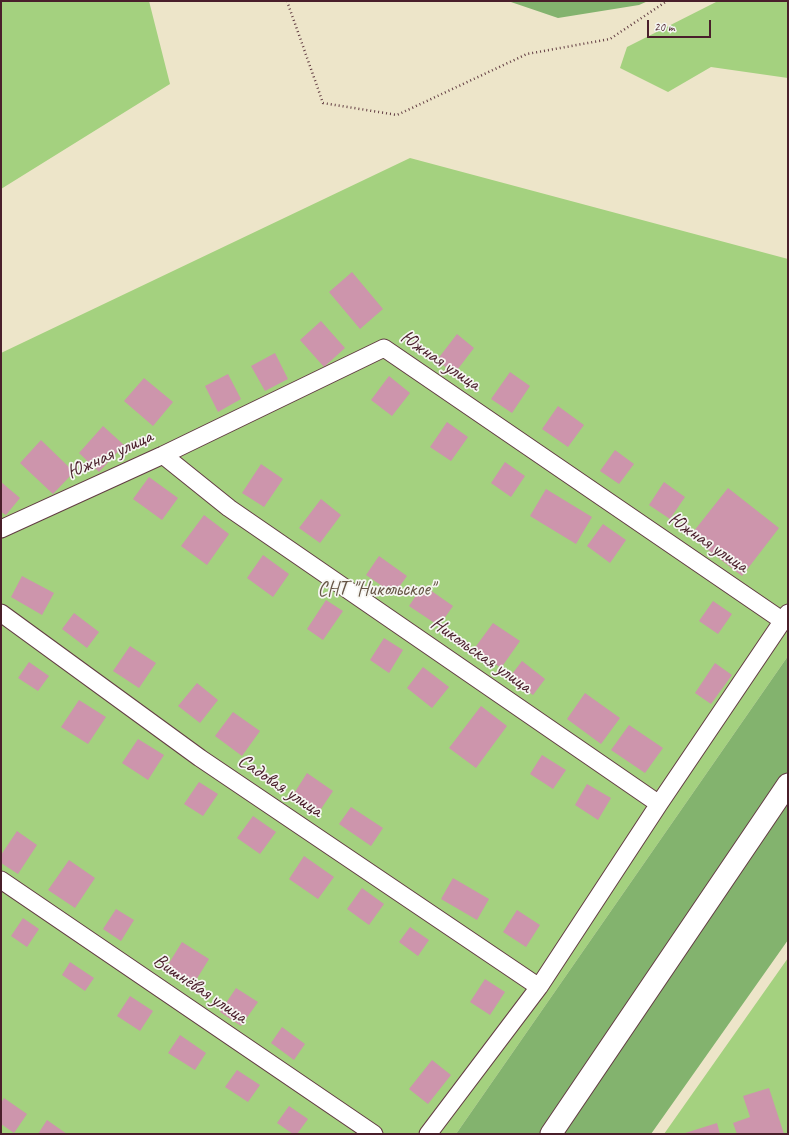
<!DOCTYPE html>
<meta charset="utf-8">
<style>
body{margin:0}
#map{position:relative;width:789px;height:1135px;overflow:hidden;background:#ede5c9;font-family:Caveat,sans-serif}
canvas{display:block}
.frame{position:absolute;inset:0;border:2px solid #4a1f2b;pointer-events:none}
.scale{position:absolute;left:647px;top:20px;width:64px;height:18px;box-sizing:border-box;border:2px solid #4a1f2b;border-top:0;padding-left:5px;font-size:12px;line-height:14px;white-space:nowrap;color:#4a1f2b;-webkit-text-stroke:3px #f6f6f2;paint-order:stroke}
</style>
<div id="map">
<canvas width="789" height="1135"></canvas>
<div class="frame"></div>
<div class="scale">20 m</div>
</div>
<script>
const context = document.querySelector('canvas').getContext('2d');
context.lineJoin = 'round';
function paint(path, color) {
  context.fillStyle = color;
  context.fill(path, 'evenodd');
}
function toPath(rows) {
  const path = new Path2D();
  for (const r of rows) {
    path.moveTo(r[0], r[1]);
    for (let i = 2; i < r.length; i += 2) path.lineTo(r[i], r[i + 1]);
  }
  return path;
}
function stroke(path, color, width, dash) {
  context.strokeStyle = color;
  context.lineWidth = width;
  context.lineCap = dash ? 'butt' : 'round';
  context.setLineDash(dash || []);
  context.stroke(path);
}
function label(font, color, halo, rows, align = 'center') {
  context.font = font + ' Caveat,sans-serif';
  context.lineWidth = 3.5;
  context.setLineDash([]);
  context.textBaseline = 'middle';
  context.strokeStyle = halo;
  context.fillStyle = color;
  for (const [text, x, y, turn = 0] of rows) {
    context.save();
    context.translate(x, y);
    context.rotate((+turn || 0) * Math.PI / 180);
    context.textAlign = isNaN(turn) ? turn : align;
    if (halo) context.strokeText(text, 0, 0);
    context.fillText(text, 0, 0);
    context.restore();
  }
}
paint(toPath([
 [1,1,149,1,170,84,1,189],
 [718,1,788,1,788,78,711,67,668,92,620,68,627,47],
 [410,158,788,259,788,656,456,1134,1,1134,1,353],
 [788,958,788,1134,664,1134]
]), '#a4d17f');
paint(toPath([
 [508,1,648,1,639,5,558,18],
 [788,656,788,940,651,1134,456,1134]
]), '#83b36e');
paint(toPath([
 [352,272,383,309,360,329,329,292],
 [321,321,345,348,324,367,300,340],
 [457,334,474,348,454,374,437,360],
 [275,353,288,379,265,391,251,366],
 [510,372,530,386,512,413,491,399],
 [228,374,241,399,218,412,205,386],
 [389,376,410,393,392,416,371,400],
 [144,378,173,402,153,426,124,401],
 [558,406,584,425,568,447,542,429],
 [447,422,468,437,451,461,430,447],
 [103,426,124,445,99,472,79,453],
 [41,440,74,472,53,494,20,463],
 [615,450,634,464,619,484,600,471],
 [505,462,525,476,511,497,491,483],
 [261,464,283,479,264,507,242,493],
 [149,477,178,498,162,520,133,499],
 [1,482,20,498,6,515,1,512],
 [664,482,685,497,670,519,649,505],
 [728,488,779,528,742,576,690,536],
 [546,489,592,517,576,544,530,516],
 [321,499,341,515,320,543,299,528],
 [204,515,229,534,207,565,181,546],
 [603,524,626,540,610,563,587,546],
 [263,555,289,574,273,597,247,578],
 [379,556,407,576,394,594,366,575],
 [22,576,54,593,42,615,11,597],
 [423,585,453,606,439,626,409,606],
 [326,600,343,611,323,640,307,629],
 [713,601,732,614,718,634,699,621],
 [74,613,99,632,87,648,62,629],
 [493,623,520,641,501,668,474,649],
 [384,638,403,650,389,673,370,660],
 [130,646,156,663,139,688,113,671],
 [522,661,545,679,533,695,509,678],
 [29,662,49,676,38,691,18,678],
 [715,663,732,675,711,704,695,693],
 [423,667,449,687,432,708,407,688],
 [197,683,218,700,200,723,178,706],
 [585,693,620,718,601,744,567,719],
 [79,700,106,717,88,744,61,727],
 [481,706,507,726,476,768,449,748],
 [233,712,260,731,242,756,215,736],
 [629,725,663,748,645,773,611,750],
 [138,739,164,755,148,780,122,763],
 [542,755,566,770,553,789,530,774],
 [307,773,333,791,319,812,293,795],
 [199,782,218,794,203,816,184,804],
 [587,784,611,798,598,820,575,805],
 [351,807,383,828,371,846,339,824],
 [253,816,276,832,260,854,237,838],
 [17,831,37,845,18,874,1,863,1,855],
 [304,856,334,877,318,899,289,879],
 [69,860,95,878,75,908,48,890],
 [453,878,489,899,477,920,441,899],
 [362,888,384,904,369,925,347,909],
 [116,909,134,920,121,941,103,929],
 [517,910,540,925,526,947,503,932],
 [23,918,39,929,27,947,11,936],
 [410,927,429,940,418,956,399,942],
 [182,942,209,959,193,985,166,968],
 [70,962,94,978,85,991,62,975],
 [485,979,505,992,490,1015,470,1002],
 [236,988,258,1002,241,1026,220,1012],
 [130,996,153,1011,140,1031,117,1016],
 [282,1027,305,1044,294,1060,271,1043],
 [180,1035,206,1053,195,1070,168,1053],
 [432,1060,451,1075,428,1104,409,1089],
 [237,1070,260,1085,248,1102,225,1087],
 [769,1088,784,1134,737,1134,733,1123,750,1117,743,1096],
 [4,1098,27,1114,14,1133,1,1124,1,1103],
 [289,1106,308,1119,297,1134,293,1134,277,1123],
 [47,1120,67,1134,38,1134],
 [717,1123,720,1134,682,1134]
]), '#cd95ac');
const minor = toPath([
 [163,455,229,508,659,804],
 [1,529,163,455,384,348,783,621],
 [1,613,200,758,539,987],
 [1,880,374,1134],
 [428,1134,539,987,659,804,788,613]
]);
const tertiary = toPath([
 [551,1134,788,784]
]);
stroke(minor, '#623d43', 19);
stroke(tertiary, '#623d43', 23);
stroke(toPath([
 [287,1,323,103,397,115,527,54,610,39,667,1]
]), '#623d43', 2.5, [1, 3]);
stroke(minor, '#fff', 17);
stroke(tertiary, '#fff', 21);
label('20px', '#4a1f2b', '#f6f6f2', [
 ["Южная улица",440,361,34],
 ["Южная улица",110,455,-25],
 ["Южная улица",708,543,34],
 ["Никольская улица",481,655,35],
 ["Садовая улица",280,786,34],
 ["Вишнёвая улица",200,989,34]
]);
label('20px', '#655444', '#f6f6f2', [
 ["СНТ \"Никольское\"",376,590]
]);
</script>
